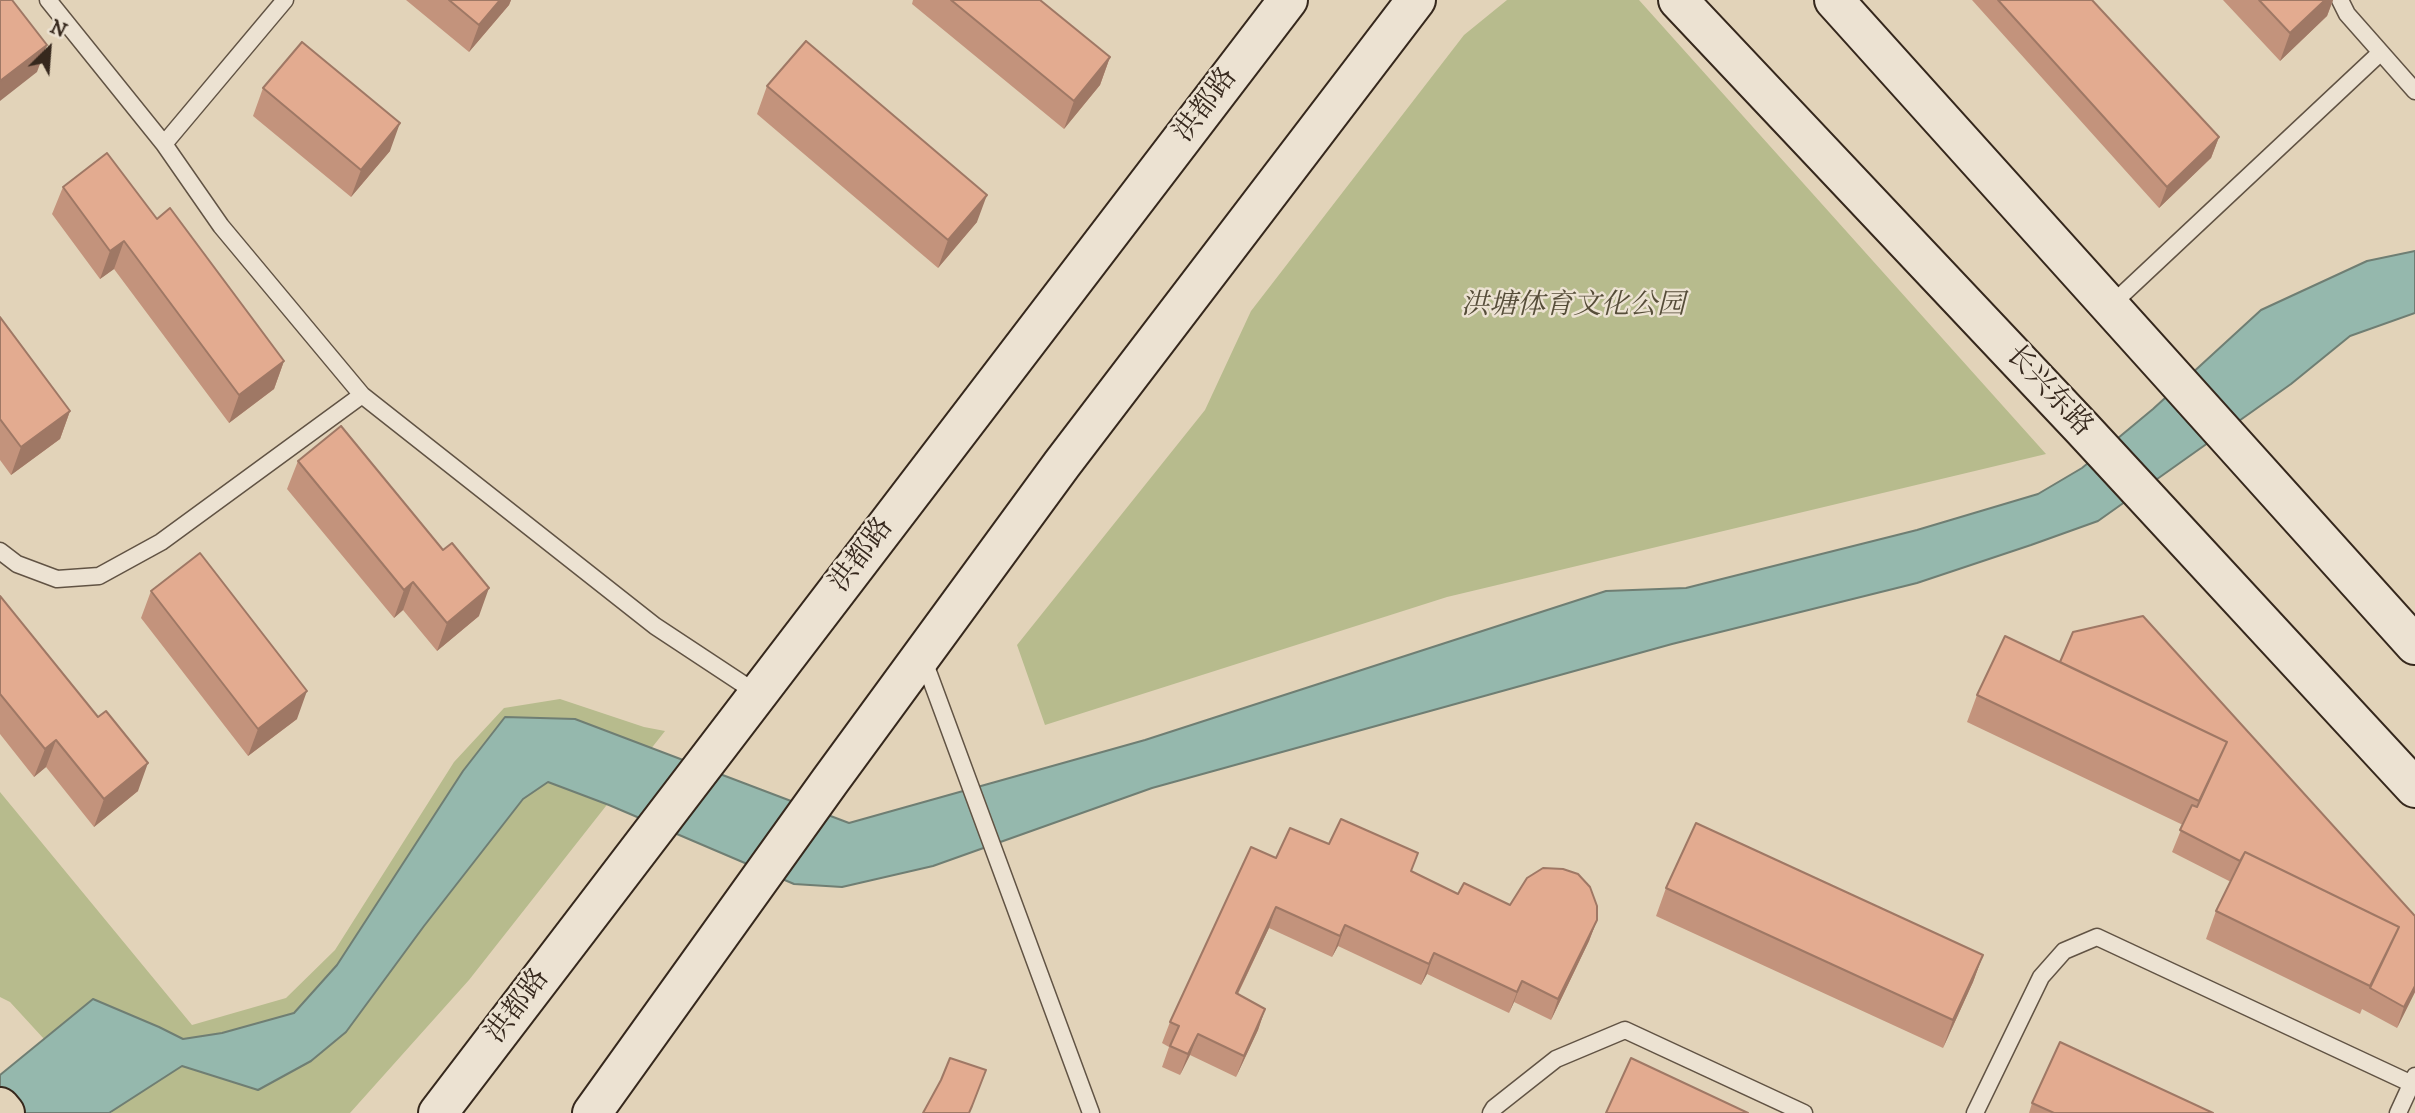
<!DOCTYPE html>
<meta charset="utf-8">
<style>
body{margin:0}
#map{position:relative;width:2415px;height:1113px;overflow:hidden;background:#e2d3b9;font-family:"IM FELL DW Pica",serif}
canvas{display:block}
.north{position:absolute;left:14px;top:14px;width:70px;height:70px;-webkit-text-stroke:5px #ece2d2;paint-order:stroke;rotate:25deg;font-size:19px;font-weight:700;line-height:28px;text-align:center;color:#36281d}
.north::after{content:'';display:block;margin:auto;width:24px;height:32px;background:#36281d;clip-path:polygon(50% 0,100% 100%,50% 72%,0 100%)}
</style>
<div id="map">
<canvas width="2415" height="1113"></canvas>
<div class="north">N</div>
</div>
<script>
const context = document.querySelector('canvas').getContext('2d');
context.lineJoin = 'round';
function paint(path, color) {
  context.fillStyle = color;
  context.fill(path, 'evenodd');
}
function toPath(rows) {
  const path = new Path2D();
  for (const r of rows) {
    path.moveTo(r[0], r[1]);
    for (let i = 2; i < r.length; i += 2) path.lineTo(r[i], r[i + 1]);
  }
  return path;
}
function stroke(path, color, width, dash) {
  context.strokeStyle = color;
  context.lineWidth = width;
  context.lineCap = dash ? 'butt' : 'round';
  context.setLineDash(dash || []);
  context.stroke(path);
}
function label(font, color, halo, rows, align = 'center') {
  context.font = font + ' "IM FELL DW Pica","Noto Serif SC",serif';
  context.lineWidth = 5;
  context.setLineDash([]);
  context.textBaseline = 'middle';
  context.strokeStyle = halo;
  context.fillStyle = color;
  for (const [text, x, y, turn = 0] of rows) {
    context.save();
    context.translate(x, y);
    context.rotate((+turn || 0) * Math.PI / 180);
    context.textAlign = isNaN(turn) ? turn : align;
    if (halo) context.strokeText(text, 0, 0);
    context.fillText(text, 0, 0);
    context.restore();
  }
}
paint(toPath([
 [1507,0,1639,0,2046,454,1447,597,1045,725,1017,645,1205,410,1251,311,1464,35],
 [560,699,644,727,665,731,469,980,350,1113,112,1113,10,1002,0,997,0,792,192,1025,286,998,335,950,454,762,504,708]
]), '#b7bb8d');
const water = toPath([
 [2415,251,2415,313,2350,336,2291,384,2098,521,2031,545,1917,583,1672,644,1152,788,933,866,842,887,794,884,609,805,548,782,523,799,424,926,346,1032,311,1061,258,1090,182,1066,109,1113,0,1113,0,1075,93,999,159,1027,183,1039,222,1033,294,1013,337,965,463,771,505,717,575,719,849,823,1145,740,1606,591,1686,588,1917,530,2038,494,2082,468,2153,409,2261,310,2367,261,2415,251]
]);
paint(water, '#95b8ad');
stroke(water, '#6f7e73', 2);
const lane = toPath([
 [48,0,164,144,221,226,362,395,655,626,758,694],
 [2340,0,2347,14,2415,91],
 [164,144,285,0],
 [2110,306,2380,53],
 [0,551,17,564,57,579,99,576,161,542,362,395],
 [923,658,1091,1113],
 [1491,1113,1494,1108,1556,1059,1625,1030,1804,1113],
 [1975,1113,2041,977,2064,951,2097,937,2412,1084],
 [2398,1113,2415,1076]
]);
const secondary = toPath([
 [1678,0,2082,428,2415,788],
 [1834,0,2415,645],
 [438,1113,1288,0],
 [592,1113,830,781,1062,464,1416,0]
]);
const primary = toPath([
 [0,1107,5,1113]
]);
stroke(lane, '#615344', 19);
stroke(secondary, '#36281d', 42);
stroke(primary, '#36281d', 42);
stroke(lane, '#ece2d2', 16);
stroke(secondary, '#ece2d2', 38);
stroke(primary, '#e2d3b9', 38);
paint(toPath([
 [406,0,511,0,509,5,469,52],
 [913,0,1040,0,1110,57,1100,85,1064,129,912,4],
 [1972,0,2092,0,2219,137,2211,158,2159,208],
 [2223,0,2333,0,2327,16,2280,61],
 [767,86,977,222,938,268,757,114],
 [263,88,390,151,351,197,253,116],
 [63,187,157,219,284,361,274,389,229,423,114,269,100,279,52,214],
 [0,317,70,411,60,439,11,475,0,460],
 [298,461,479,616,437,651,403,610,394,618,287,489],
 [151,591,297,719,248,756,141,618],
 [0,596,138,791,94,827,46,767,34,777,0,734],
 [2005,636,2415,916,2415,992,2397,1028,2362,1009,2360,1014,2206,939,2216,911,2231,882,2172,852,2183,825,1967,722,1977,695],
 [1329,844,1412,871,1458,894,1510,905,1597,920,1589,941,1551,1020,1514,1002,1509,1013,1427,974,1421,985,1338,946,1332,957,1269,928,1238,994,1265,1009,1258,1030,1236,1077,1190,1055,1180,1075,1162,1067,1169,1047,1162,1043,1170,1022,1276,858],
 [1666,888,1983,955,1973,982,1943,1048,1656,916],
 [2032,1103,2213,1113,2029,1113]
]), '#c3937c');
paint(toPath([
 [500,0,511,0,509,5,469,52,479,25],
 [2325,0,2333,0,2327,16,2280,61,2290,33],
 [47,45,37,72,0,101,0,81],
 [1110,57,1100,85,1064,129,1074,101],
 [400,123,390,151,351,197,361,170],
 [2219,137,2211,158,2159,208,2167,187],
 [987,195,977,222,938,268,948,240],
 [124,241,114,269,100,279,110,251],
 [284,361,274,389,229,423,239,395],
 [70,411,60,439,11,475,21,447],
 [413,582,403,610,394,618,404,590],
 [489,588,479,616,437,651,447,623],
 [307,691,297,719,248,756,258,729],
 [56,740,46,767,34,777,45,749],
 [148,763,138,791,94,827,104,799],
 [1276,907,1269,928,1228,1014,1236,993],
 [1597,920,1589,941,1551,1020,1558,999],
 [1345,925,1338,946,1332,957,1340,936],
 [1434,953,1427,974,1421,985,1429,964],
 [1983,955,1973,982,1943,1048,1953,1020],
 [1522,981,1514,1002,1509,1013,1517,992],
 [2415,986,2415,992,2397,1028,2404,1007],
 [1265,1009,1258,1030,1236,1077,1244,1056],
 [1198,1034,1190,1055,1180,1075,1188,1054]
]), '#9f7865');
const building = toPath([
 [0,0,12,0,47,45,0,81,0,0],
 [449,0,500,0,479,25,449,0],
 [951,0,1040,0,1110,57,1074,101,951,0],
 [1998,0,2092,0,2219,137,2167,187,1998,0],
 [2259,0,2325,0,2290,33,2259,0],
 [806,41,987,195,948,240,767,86,806,41],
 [302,42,400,123,361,170,263,88,302,42],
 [107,153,157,219,170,208,284,361,239,395,124,241,110,251,63,187,107,153],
 [0,317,70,411,21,447,0,419,0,317],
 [341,426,443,550,452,543,489,588,447,623,413,582,404,590,298,461,341,426],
 [200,553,307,691,258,729,151,591,200,553],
 [0,596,98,717,106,711,148,763,104,799,56,740,45,749,0,694,0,596],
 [2143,616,2415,916,2415,986,2404,1007,2370,988,2399,927,2245,852,2240,861,2180,830,2192,805,2197,807,2227,742,2060,662,2073,632,2143,616],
 [2005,636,2227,742,2199,801,1977,695,2005,636],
 [1341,819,1418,853,1411,871,1458,894,1464,883,1510,905,1527,878,1543,868,1563,869,1578,874,1590,887,1597,906,1597,920,1558,999,1522,981,1517,992,1434,953,1429,964,1345,925,1340,936,1276,907,1236,993,1265,1009,1244,1056,1198,1034,1188,1054,1170,1046,1179,1026,1170,1022,1251,847,1276,858,1290,828,1329,844,1341,819],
 [1696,823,1983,955,1953,1020,1666,888,1696,823],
 [2245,852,2399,927,2370,986,2216,911,2245,852],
 [2060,1042,2213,1113,2054,1113,2032,1103,2060,1042],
 [950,1058,986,1070,972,1106,969,1113,923,1113,941,1080,950,1058],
 [1631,1058,1748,1113,1606,1113,1631,1058]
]);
paint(building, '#e3ab90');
stroke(building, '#9f7865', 2);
label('28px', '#36281d', '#ece2d2', [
 ["洪都路",1207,106,-53],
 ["长兴东路",2048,392,47],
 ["洪都路",863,556,-53],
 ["洪都路",519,1007,-53]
]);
label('italic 28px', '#564d39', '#ece2d2', [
 ["洪塘体育文化公园",1573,307]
]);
</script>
